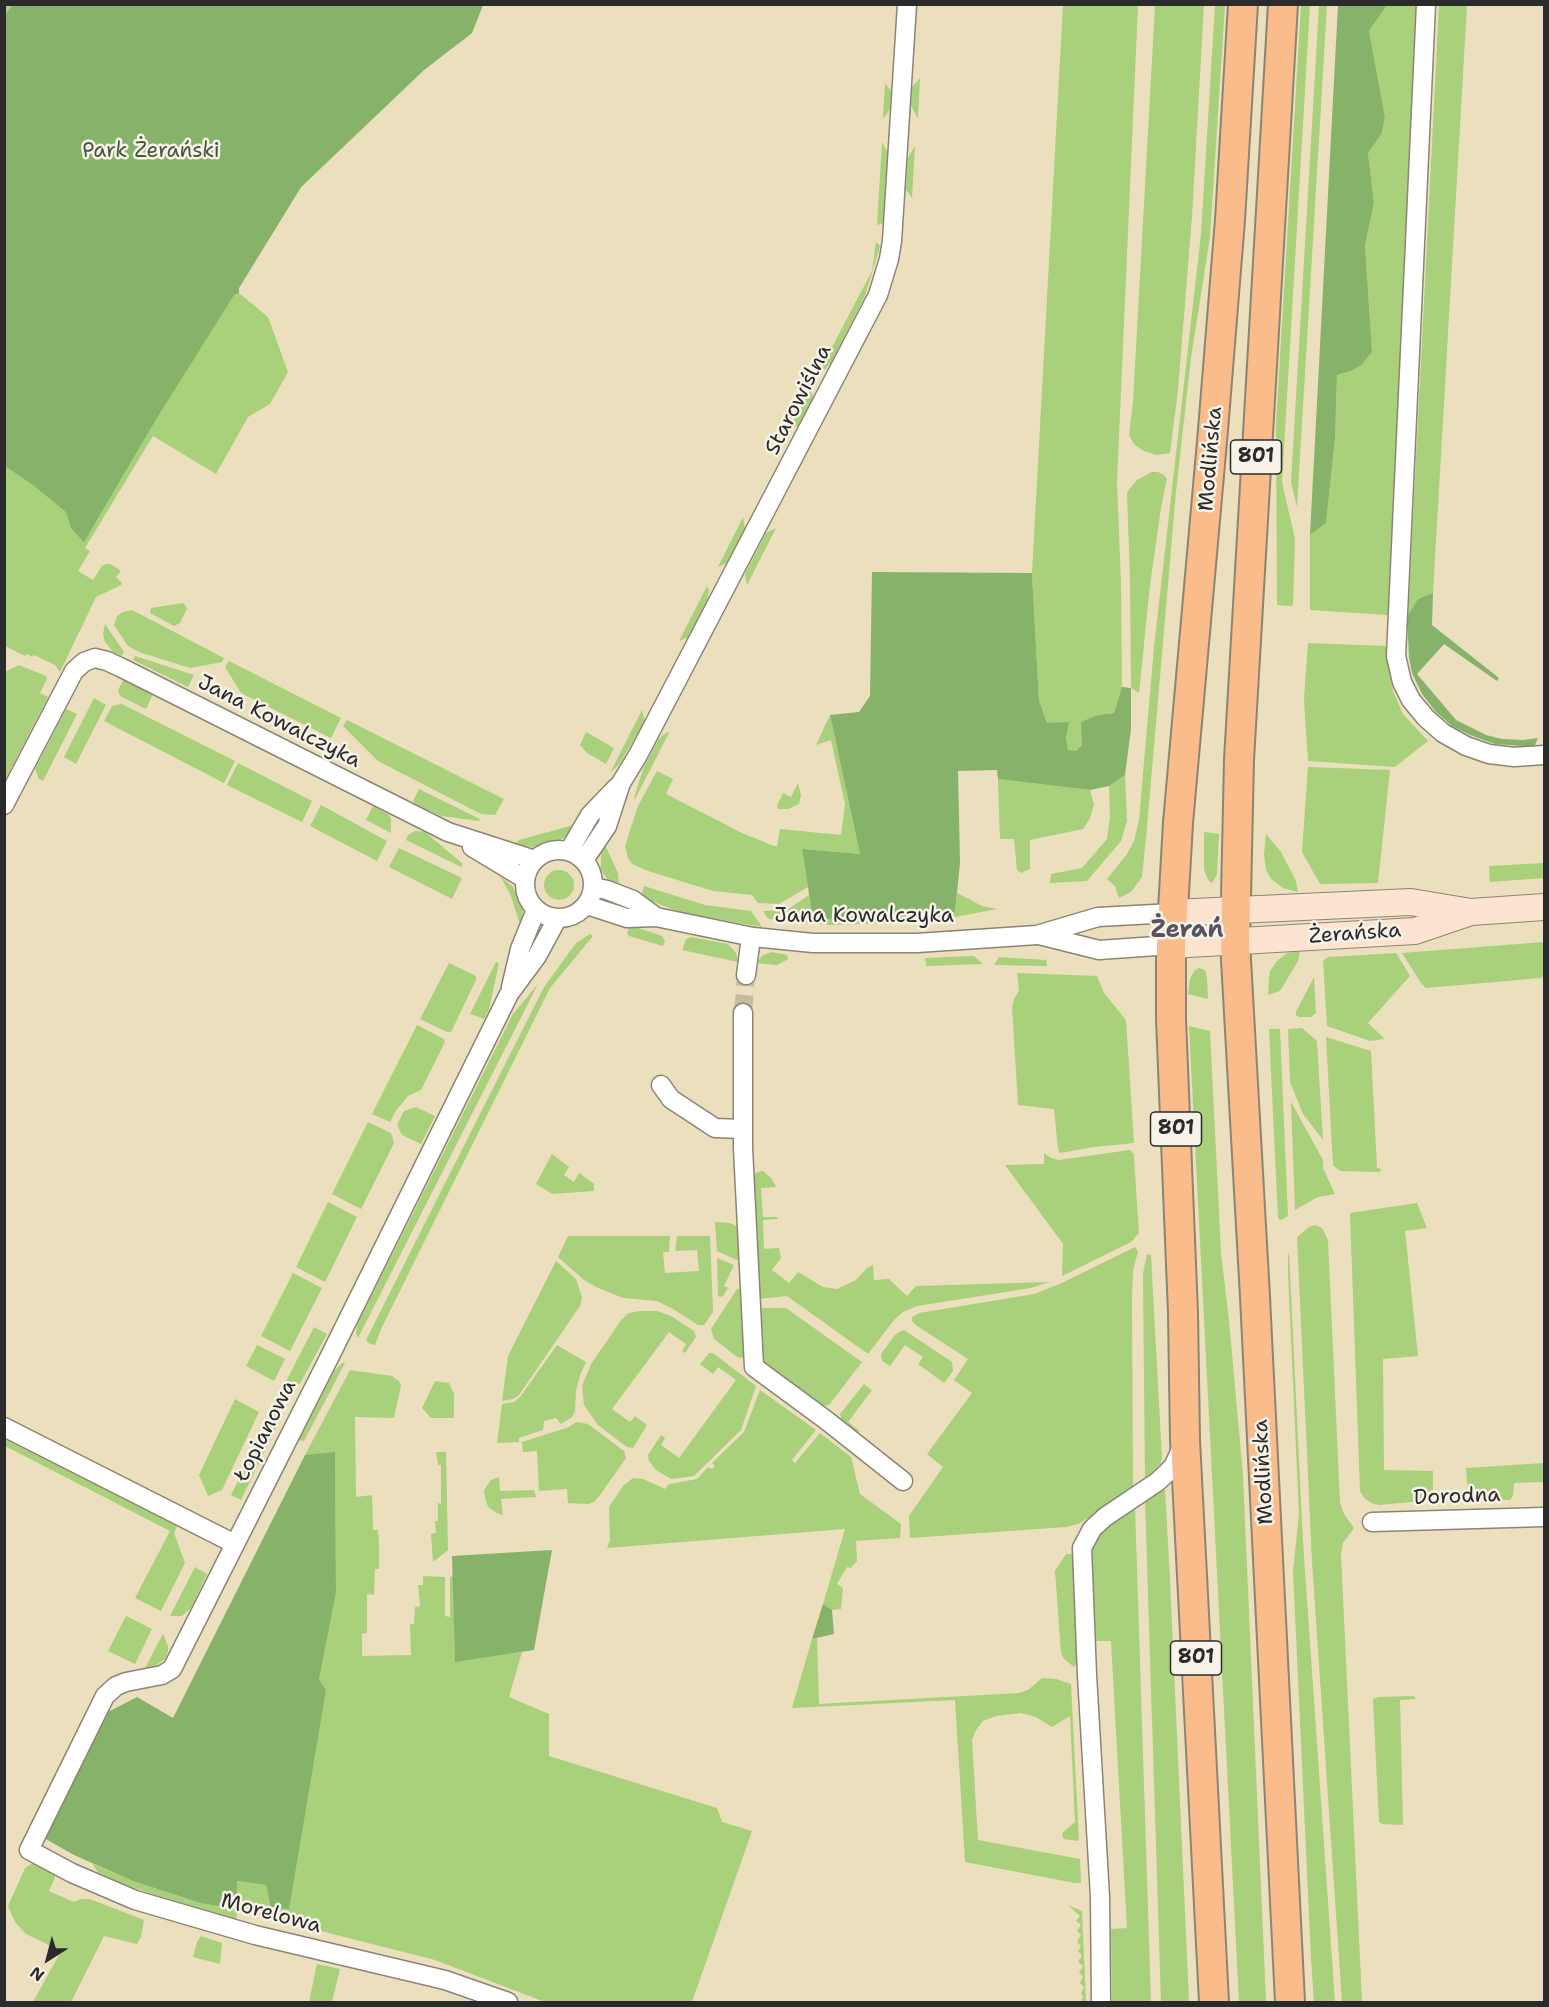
<!DOCTYPE html>
<meta charset="utf-8">
<style>
body{margin:0}
#map{position:relative;width:1549px;height:2007px;overflow:hidden;background:#ecdfbd;font-family:"Shantell Sans",sans-serif}
canvas{display:block}
.frame{position:absolute;inset:0;border:6px solid #2b2b2b;pointer-events:none}
.north{position:absolute;left:18px;top:1929px;width:60px;height:60px;-webkit-text-stroke:4px #f7f3e8;paint-order:stroke;rotate:216deg;font-size:16px;font-weight:700;line-height:24px;text-align:center;color:#2b2b2b}
.north::after{content:'';display:block;margin:auto;width:21px;height:27px;background:#2b2b2b;clip-path:polygon(50% 0,100% 100%,50% 72%,0 100%)}
</style>
<div id="map">
<canvas width="1549" height="2007"></canvas>
<div class="frame"></div>
<div class="north">N</div>
</div>
<script>
const context = document.querySelector('canvas').getContext('2d');
context.lineJoin = 'round';
function paint(path, color) {
  context.fillStyle = color;
  context.fill(path, 'evenodd');
}
function toPath(rows) {
  const path = new Path2D();
  for (const r of rows) {
    if (r.length === 3) {
      path.moveTo(r[0] + r[2], r[1]);
      path.arc(r[0], r[1], r[2], 0, 2 * Math.PI);
      continue;
    }
    path.moveTo(r[0], r[1]);
    for (let i = 2; i < r.length; i += 2) path.lineTo(r[i], r[i + 1]);
  }
  return path;
}
function stroke(path, color, width, dash) {
  context.strokeStyle = color;
  context.lineWidth = width;
  context.lineCap = dash ? 'butt' : 'round';
  context.setLineDash(dash || []);
  context.stroke(path);
}
function label(font, color, halo, rows, align = 'center') {
  context.font = font + ' "Shantell Sans",sans-serif';
  context.lineWidth = 5;
  context.setLineDash([]);
  context.textBaseline = 'middle';
  context.strokeStyle = halo;
  context.fillStyle = color;
  for (const [text, x, y, turn = 0] of rows) {
    context.save();
    context.translate(x, y);
    context.rotate((+turn || 0) * Math.PI / 180);
    context.textAlign = isNaN(turn) ? turn : align;
    if (halo) context.strokeText(text, 0, 0);
    context.fillText(text, 0, 0);
    context.restore();
  }
}
paint(toPath([
 [4,5,483,5,472,33,424,70,301,187,239,288,239,293,268,317,288,372,270,404,248,417,216,474,153,436,85,548,90,551,78,571,93,580,102,566,106,564,111,564,121,571,116,577,122,583,121,585,96,597,60,672,55,665,34,655,32,657,27,654,25,656,5,646],
 [1063,5,1138,5,1117,482,1121,584,1122,687,1114,713,1098,715,1082,745,1076,752,1068,751,1066,737,1047,723,1039,700,1032,573],
 [1155,5,1204,5,1192,216,1178,390,1170,453,1156,455,1144,451,1134,444,1129,435,1133,401],
 [1215,5,1225,5,1210,237,1191,358,1176,492,1147,827,1142,877,1131,892,1119,898,1115,886,1107,879,1127,854,1134,841,1139,820,1154,647,1201,234],
 [1301,5,1310,5,1282,482,1295,539,1293,605,1290,606,1277,605,1276,424],
 [1319,5,1327,5,1297,507,1291,482],
 [1387,5,1418,5,1388,615,1310,610,1310,535,1326,522,1335,439,1337,375,1351,371,1372,352,1365,245,1374,203,1368,153,1382,133,1385,117,1369,31],
 [1439,5,1467,5,1433,593,1418,599,1408,617],
 [920,78,918,119,911,105,912,87],
 [885,83,891,91,890,109,883,119],
 [882,142,888,153,883,223,877,225],
 [915,146,912,198,906,190,908,158],
 [876,242,880,246,865,296,831,363,825,369,820,370,872,271],
 [810,389,813,397,811,402,800,425,789,429],
 [1152,472,1158,472,1164,475,1167,479,1161,508,1150,585,1139,693,1131,688,1130,581,1127,492,1137,480],
 [743,517,745,529,729,560,725,564,718,567],
 [776,528,747,585,745,574,766,533],
 [707,586,709,591,707,601,689,637,679,641],
 [183,603,187,608,180,623,174,626,150,613,151,608],
 [132,610,224,658,222,662,190,668,139,652,128,646,114,625,117,616,123,612],
 [105,624,124,652,122,656,113,652,105,642,103,634],
 [1308,643,1386,646,1393,691,1403,714,1428,741,1395,767,1308,761,1304,699],
 [135,656,194,675,188,687,133,660],
 [229,661,341,718,331,738,241,693,225,667],
 [19,665,46,676,47,679,40,693,48,697,5,780,5,672],
 [124,679,153,694,146,709,120,696,118,690],
 [94,698,106,705,76,764,64,757],
 [122,704,235,761,224,783,104,721,112,706],
 [66,709,77,714,43,781,39,779,35,769],
 [642,710,645,721,620,763,610,773],
 [830,715,860,854,802,849,808,887,779,904,758,903,752,895,713,891,648,871,632,864,628,858,625,846,638,806,657,771,673,779,666,794,742,833,774,846,777,846,780,829,841,835,845,804,831,740,816,745],
 [347,720,504,799,495,815,481,814,378,761,343,726],
 [670,731,635,799,634,798,643,769,658,740,663,735],
 [586,732,614,748,606,764,587,753,580,745],
 [238,763,312,801,302,822,227,785],
 [1308,767,1390,770,1378,883,1320,884,1302,852],
 [1125,775,1127,821,1121,841,1087,881,1050,883,1051,874,1082,868,1107,839,1110,817,1109,786],
 [998,779,1090,790,1094,805,1090,818,1083,829,1030,840,1030,869,1021,873,1017,870,1014,839,1000,839],
 [798,783,801,795,799,804,788,809,778,809,777,806,783,793,791,797],
 [419,789,480,819,479,821,442,816,415,804,413,801],
 [321,805,387,841,377,861,310,826],
 [373,806,389,815,391,819,391,833,366,820],
 [570,826,574,827,570,834,560,840,533,847,515,845,519,840],
 [415,831,425,832,463,864,461,867,406,840,408,835],
 [1204,832,1219,834,1217,874,1212,883,1208,880,1204,869],
 [1266,834,1281,852,1296,881,1298,892,1283,888,1271,879,1266,870,1264,854],
 [605,845,618,873,619,887,610,883,601,870,601,853],
 [399,848,462,878,452,899,389,867],
 [1544,863,1544,878,1490,882,1489,866],
 [559,885,15],
 [501,877,513,887,523,909,521,928,511,896],
 [644,886,705,905,751,911,762,927,680,912,669,908,641,897],
 [957,893,982,906,997,909,929,922,830,925,768,919,763,911,787,910,809,895,814,919,877,921,955,912],
 [630,925,662,936,665,941,663,946,629,936,627,933],
 [590,934,593,936,550,988,382,1327,375,1345,370,1344,366,1340,544,987,576,943],
 [691,937,728,944,736,953,738,962,682,950,686,939],
 [1544,942,1544,975,1541,978,1426,988,1421,983,1402,953],
 [1300,951,1298,961,1280,991,1268,995,1269,978,1270,971,1277,961,1287,953],
 [772,952,787,955,788,959,777,965,756,963,763,955],
 [1396,953,1410,976,1368,1023,1385,1039,1370,1041,1327,1026,1323,961,1328,957],
 [974,956,983,964,926,966,925,958],
 [999,957,1046,960,1047,966,994,965],
 [496,962,499,963,489,1009,484,1019,470,1014],
 [449,963,476,976,476,980,451,1032,447,1032,420,1019],
 [1199,968,1205,970,1207,978,1208,999,1188,994,1190,979,1194,971],
 [1017,973,1097,976,1104,993,1126,1020,1134,1143,1094,1147,1060,1153,1058,1149,1054,1109,1018,1105,1012,1006,1014,999,1019,991],
 [1314,977,1316,1013,1311,1017,1299,1017,1296,1015,1296,1012],
 [538,984,358,1338,356,1334,357,1325,513,1014],
 [417,1025,444,1039,445,1042,421,1090,408,1096,395,1112,390,1122,372,1114],
 [1189,1026,1210,1031,1221,1253,1229,1321,1243,1475,1266,2002,1239,2002],
 [1302,1028,1317,1041,1323,1140,1303,1114,1290,1082,1288,1029],
 [1269,1029,1280,1029,1288,1216,1281,1220,1278,1219],
 [1326,1037,1371,1051,1377,1168,1381,1169,1380,1172,1340,1171,1333,1165],
 [1291,1102,1323,1160,1323,1168,1335,1194,1318,1197,1295,1210],
 [416,1107,435,1116,421,1144,402,1135,397,1125,404,1111],
 [368,1122,391,1133,394,1143,361,1209,332,1194],
 [1130,1150,1134,1154,1134,1159,1139,1233,1131,1242,1062,1276,1063,1244,1005,1165,1044,1164,1044,1153,1051,1158,1059,1160],
 [552,1154,569,1167,564,1175,574,1182,579,1173,594,1184,594,1191,552,1194,536,1184],
 [763,1171,772,1179,776,1187,761,1188,763,1217,777,1217,778,1219,763,1220,764,1249,779,1248,781,1258,772,1270,789,1283,798,1272,823,1287,837,1289,856,1280,867,1268,873,1265,874,1280,889,1279,907,1296,916,1286,1049,1282,1031,1288,917,1306,903,1312,894,1320,868,1354,787,1296,758,1299,752,1180,753,1175,758,1172],
 [328,1202,357,1217,325,1282,296,1267],
 [1417,1203,1427,1228,1405,1231,1418,1356,1383,1359,1384,1470,1433,1471,1433,1496,1429,1500,1423,1501,1379,1505,1371,1503,1364,1498,1360,1491,1350,1213],
 [715,1222,730,1223,736,1226,739,1231,741,1262,717,1251],
 [1315,1225,1322,1228,1328,1240,1340,1503,1344,1514,1354,1528,1343,1543,1341,1554,1362,2002,1342,2002,1312,1562,1297,1237,1309,1227],
 [568,1236,670,1236,669,1252,663,1252,665,1273,699,1271,697,1250,675,1251,677,1236,710,1236,713,1312,704,1325,698,1325,673,1309,657,1301,623,1298,596,1287,584,1280,558,1257],
 [1135,1247,1138,1252,1133,1270,1132,1300,1133,1488,1096,1513,1078,1524,1066,1527,910,1538,909,1516,943,1467,927,1454,972,1393,954,1380,968,1359,917,1326,912,1321,912,1317,919,1313,1034,1294,1062,1283],
 [1289,1252,1303,1542,1335,2002,1314,2002,1311,1958,1293,1571,1299,1514,1288,1274,1288,1256],
 [1147,1254,1151,1255,1162,1459,1160,1465,1145,1480,1143,1273],
 [717,1258,734,1265,724,1286,728,1288,723,1296,720,1297,718,1296],
 [556,1261,576,1279,582,1297,580,1306,519,1395,513,1399,502,1401,508,1356],
 [293,1273,322,1288,290,1351,261,1336],
 [737,1289,742,1289,745,1356,742,1358,737,1357,714,1339,711,1329],
 [758,1308,786,1308,862,1362,829,1405,820,1406,768,1370,760,1359],
 [639,1311,657,1311,671,1316,694,1331,696,1337,685,1353,682,1351,686,1344,669,1332,612,1409,630,1422,635,1416,647,1425,633,1448,627,1447,598,1425,584,1405,582,1386,591,1364,622,1319,629,1313],
 [314,1327,327,1334,301,1382,291,1392,281,1391],
 [904,1330,952,1362,953,1371,944,1383,918,1364,923,1357,905,1345,890,1366,882,1361,881,1354,894,1336,899,1332],
 [257,1345,285,1359,274,1381,246,1366],
 [557,1345,586,1362,580,1375,576,1391,575,1411,572,1417,561,1424,556,1418,544,1421,543,1430,519,1438,519,1442,497,1443,502,1404,514,1402,520,1397],
 [709,1353,713,1353,756,1386,741,1430,694,1476,671,1479,656,1470,649,1461,648,1455,661,1435,665,1438,661,1445,679,1458,736,1380,718,1367,713,1374,700,1364],
 [342,1363,345,1363,304,1441,299,1440,335,1370],
 [350,1370,392,1376,399,1381,401,1386,394,1418,355,1417,356,1497,372,1495,373,1530,378,1530,379,1542,379,1569,375,1569,374,1595,367,1594,367,1633,362,1634,362,1656,411,1655,410,1624,414,1624,415,1607,420,1606,418,1585,423,1585,423,1576,445,1577,445,1616,450,1617,450,1577,453,1576,455,1661,522,1652,509,1697,549,1714,549,1756,717,1808,722,1822,752,1831,692,2002,545,2002,435,1960,301,1926,264,1919,254,1910,239,1906,236,1919,155,1895,121,1883,98,1872,93,1865,93,1864,133,1881,200,1903,236,1909,236,1881,266,1885,319,1680,336,1593,335,1453,305,1455],
 [435,1381,449,1383,454,1394,454,1418,431,1418,422,1408],
 [864,1384,872,1390,848,1422,861,1432,851,1430,843,1423,840,1414],
 [760,1390,816,1430,792,1460,795,1463,820,1433,851,1457,860,1494,901,1524,900,1538,856,1541,857,1561,851,1568,847,1567,837,1584,843,1588,841,1609,832,1610,823,1604,845,1529,607,1548,610,1540,609,1507,623,1486,633,1478,643,1479,665,1489,669,1484,697,1479,708,1467,712,1469,715,1466,712,1463,744,1432],
 [235,1399,259,1412,222,1490,208,1496,199,1475],
 [272,1412,277,1416,279,1422,241,1500,231,1495],
 [576,1422,588,1424,624,1451,626,1458,600,1495,594,1502,588,1504,568,1503,567,1489,539,1491,537,1451,523,1452,522,1442,569,1427],
 [4,1439,177,1526,174,1533,185,1563,161,1611,135,1598,170,1531,5,1446],
 [436,1452,446,1452,448,1550,433,1562,431,1534,436,1533,435,1521,438,1521,438,1503,441,1504,441,1465,438,1465],
 [1544,1463,1544,1482,1514,1483,1513,1496,1510,1500,1485,1500,1477,1498,1468,1491,1466,1468],
 [499,1477,500,1491,534,1490,536,1497,501,1499,503,1515,497,1513,488,1507,485,1498,484,1490,491,1480],
 [1165,1489,1170,1580,1189,2002,1161,2002,1145,1500],
 [1135,1507,1151,2002,1112,2002,1111,1929,1127,1928,1111,1641,1094,1641,1091,1560,1093,1547,1099,1534,1107,1526],
 [1066,1554,1072,1554,1074,1558,1079,1662,1074,1667,1064,1659,1061,1653,1055,1571],
 [195,1567,207,1574,191,1608,182,1616,170,1616],
 [126,1616,152,1629,135,1664,108,1651],
 [163,1634,168,1646,168,1652,165,1659,155,1666,145,1668],
 [817,1638,819,1704,1019,1693,1028,1690,1042,1678,1056,1679,1071,1684,1079,1841,1064,1839,1062,1835,1063,1832,1075,1822,1070,1716,1052,1727,1036,1717,1021,1713,996,1716,983,1721,976,1730,972,1740,978,1840,1080,1859,1081,1883,1075,1883,965,1862,955,1700,792,1708,812,1639],
 [1414,1696,1416,1699,1400,1700,1403,1825,1382,1824,1379,1822,1373,1699,1379,1697],
 [31,1864,37,1864,53,1871,55,1878,49,1891,74,1902,81,1899,90,1899,144,1920,141,1937,137,1944,104,1936,71,2002,33,2002,61,1951,26,1934,15,1922,8,1906,25,1868],
 [1068,1905,1082,1911,1086,2002,1081,2002,1083,1996,1081,1994,1084,1987,1080,1983,1083,1976,1079,1973,1083,1966,1078,1962,1082,1956,1078,1951,1081,1946,1077,1942,1081,1935,1077,1931,1081,1925,1076,1921,1080,1916],
 [201,1936,222,1943,220,1964,193,1957,197,1942],
 [317,1964,340,1969,332,2002,309,2002]
]), '#a9d07a');
paint(toPath([
 [13,5,483,5,472,33,424,70,301,187,239,288,239,293,234,295,155,421,84,542,71,528,66,512,33,485,5,466,4,16],
 [1338,5,1387,5,1369,31,1385,117,1382,133,1368,153,1374,203,1365,245,1372,352,1361,365,1351,371,1337,375,1335,439,1326,523,1310,535],
 [872,572,1032,573,1039,700,1047,723,1069,722,1066,737,1068,750,1076,751,1082,745,1081,722,1098,715,1114,713,1122,687,1131,688,1131,729,1125,775,1109,786,1090,790,998,779,997,770,958,771,960,863,955,912,877,921,813,919,802,849,860,854,830,715,859,712,870,696],
 [1433,593,1432,625,1499,678,1497,681,1444,644,1417,674,1456,720,1486,735,1502,739,1523,740,1538,738,1534,747,1495,744,1470,735,1452,726,1436,712,1422,694,1412,673,1409,657,1407,617,1418,599],
 [335,1452,336,1593,319,1680,326,1690,289,1909,271,1907,266,1885,237,1881,236,1909,200,1903,133,1881,74,1855,44,1838,108,1712,137,1697,173,1718,305,1455],
 [552,1550,534,1650,455,1662,452,1556],
 [823,1604,832,1610,834,1634,812,1639]
]), '#86b26a');
stroke(toPath([
 [743,1013,746,975]
]), '#c5bba0', 18, [18, 9]);
const street = toPath([
 [1426,4,1396,656,1402,682,1411,700,1426,718,1443,733,1466,746,1489,754,1514,757,1544,755],
 [4,805,74,671,84,662,95,658,107,661,122,668,448,832,535,860],
 [472,847,525,879],
 [559,884,34],
 [569,851,590,815,617,787],
 [584,860,607,826,621,783,638,755,878,295,889,259,892,241,907,4],
 [594,887,607,890,633,900,656,917],
 [587,905,627,918,656,917,753,937,813,943,917,943,1037,935,1098,917,1173,913],
 [1039,935,1099,950,1171,945],
 [746,975,751,937],
 [511,987,520,949,536,910],
 [743,1013,743,1148,754,1367,826,1420,903,1481],
 [661,1085,671,1099,715,1128,743,1129],
 [4,1427,235,1544],
 [1372,1522,1544,1517],
 [508,2002,445,1980,255,1935,135,1900,72,1873,29,1850,105,1696,116,1686,126,1682,162,1675,172,1669,329,1358,509,994,537,956,557,919],
 [1101,2002,1100,1897,1087,1675,1082,1548,1092,1529,1105,1517,1157,1482,1167,1473,1174,1465,1182,1447]
]);
const secondary = toPath([
 [1173,913,1411,902,1471,912,1544,907],
 [1171,945,1415,931,1468,913]
]);
const primary = toPath([
 [1283,4,1239,760,1235,942,1255,1297,1290,2002],
 [1214,2002,1185,1440,1183,1313,1171,1019,1171,945,1178,823,1213,430,1230,220,1243,4]
]);
stroke(street, '#8c8574', 21);
stroke(secondary, '#8c8574', 28);
stroke(primary, '#8c8574', 32);
stroke(street, '#fff', 18);
stroke(secondary, '#fde4d0', 26);
stroke(primary, '#f9bc8a', 28);
for (const [x, y, w] of [
 [1256,457,51],
 [1176,1129,51],
 [1196,1658,51]
]) {
  const box = new Path2D();
  box.roundRect(x - w / 2, y - 17, w, 34, 4.5);
  context.fillStyle = '#f7f3e8';
  context.fill(box);
  stroke(box, '#2b2b2b', 1.5);
}
label('bold 20px', '#2b2b2b', null, [
 ["801",1256,457],
 ["801",1176,1129],
 ["801",1196,1658]
]);
label('21px', '#4a543f', '#f7f3e8', [
 ["Park Żerański",151,152]
]);
label('21px', '#2b2b2b', '#f7f3e8', [
 ["Starowiślna",799,400,-63],
 ["Modlińska",1211,459,-85],
 ["Jana Kowalczyka",279,722,27],
 ["Jana Kowalczyka",864,917],
 ["Żerańska",1355,934,-4],
 ["Łopianowa",266,1431,-63],
 ["Modlińska",1264,1472,-93],
 ["Dorodna",1457,1497,-2],
 ["Morelowa",271,1914,15]
]);
label('bold 24px', '#595260', '#f7f3e8', [
 ["Żerań",1187,931]
]);
</script>
